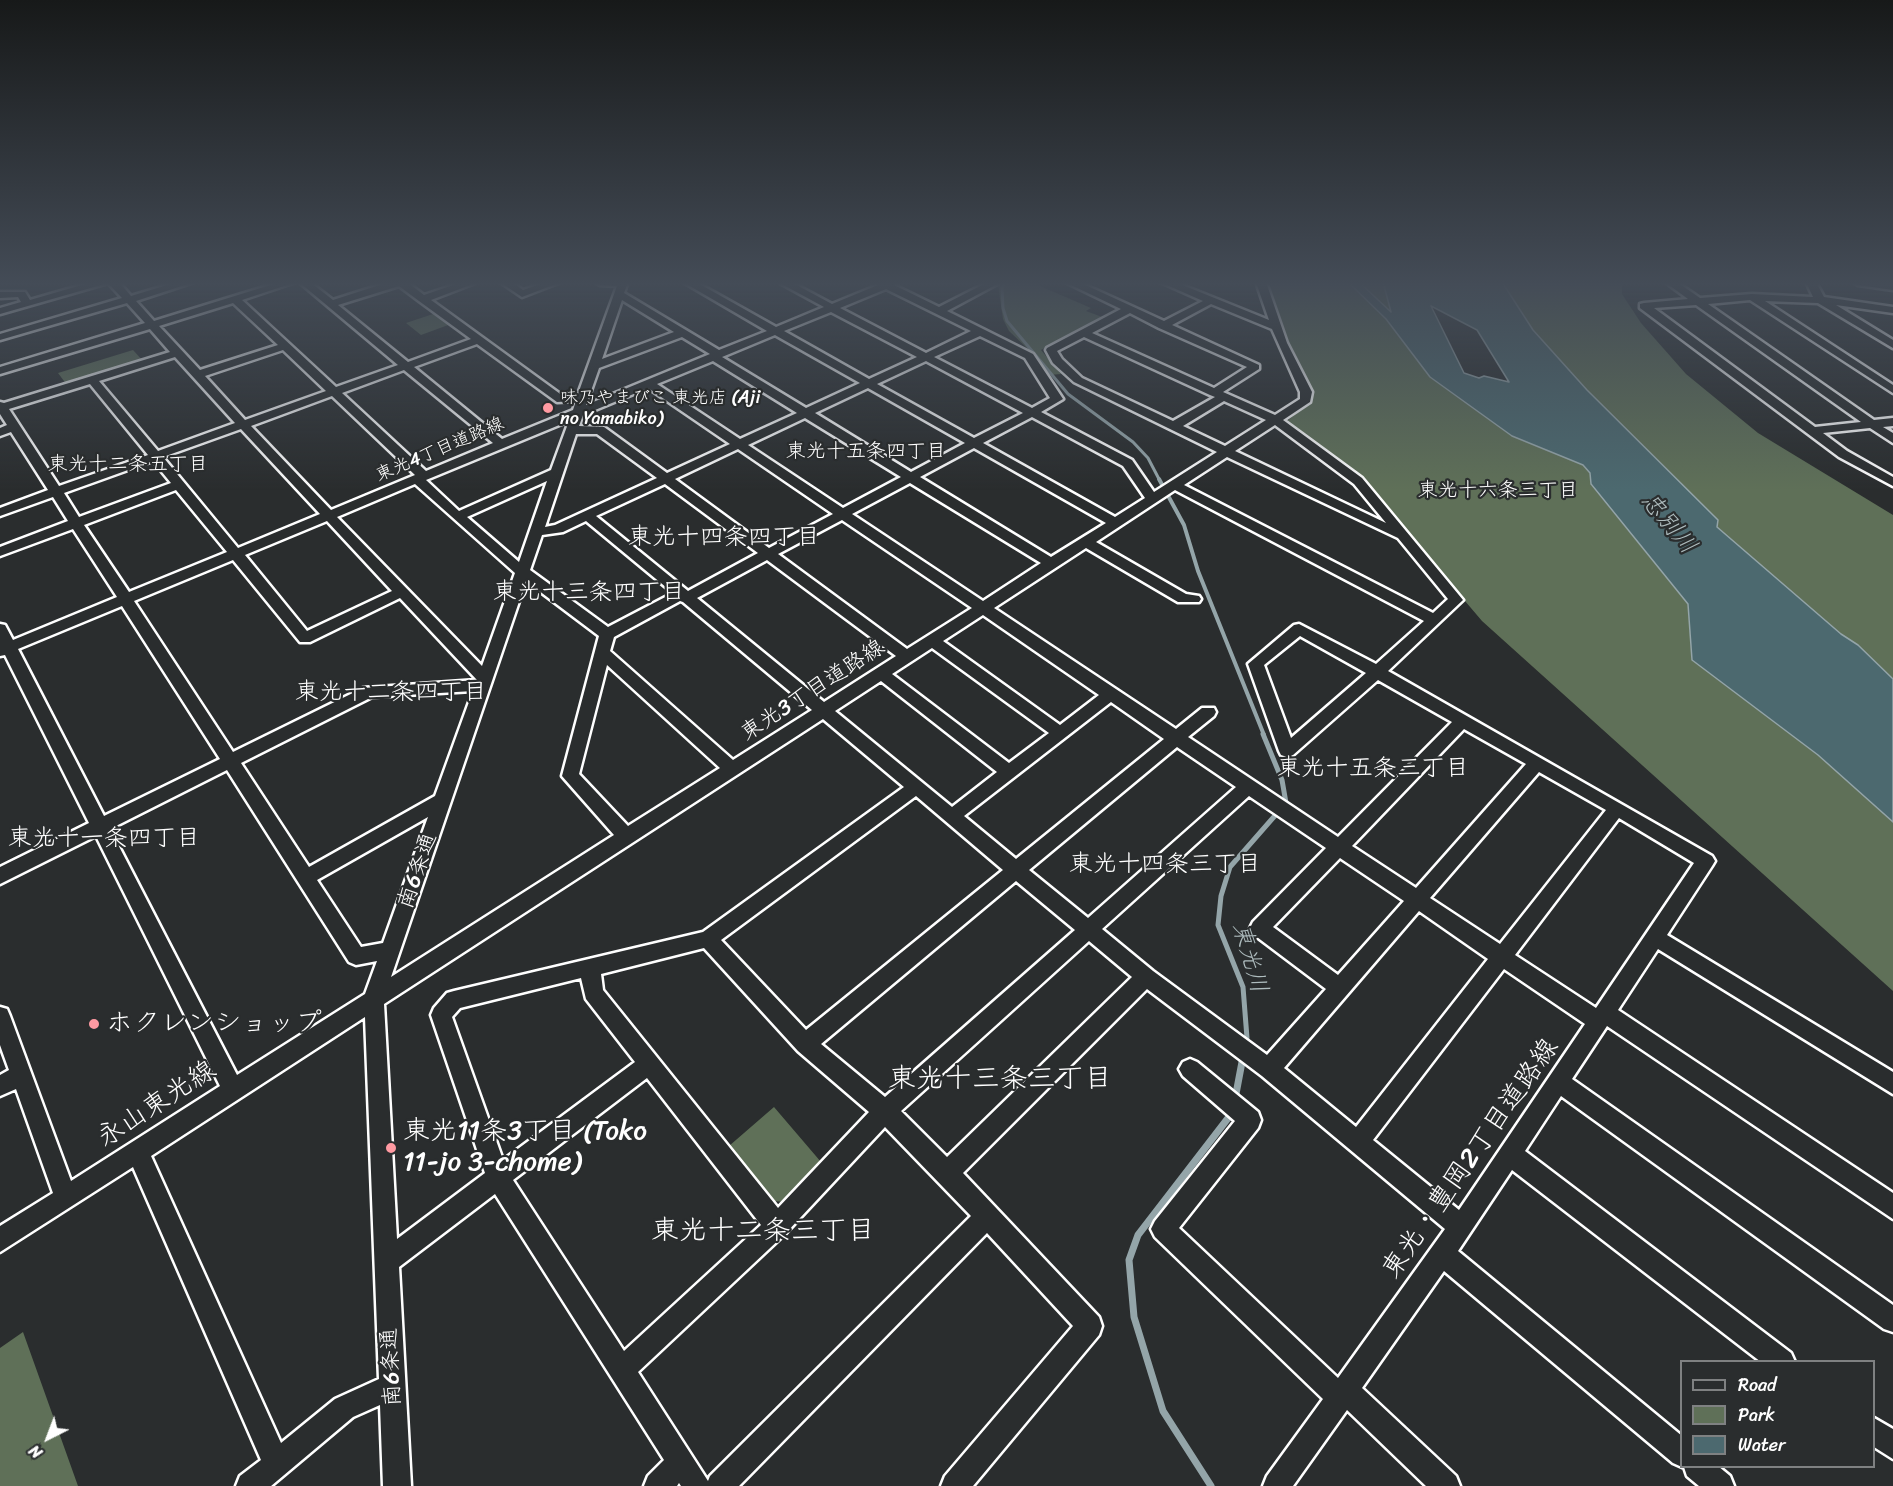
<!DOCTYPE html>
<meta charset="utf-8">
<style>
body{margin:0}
#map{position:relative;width:1893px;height:1486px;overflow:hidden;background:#2a2d2e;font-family:Sriracha,sans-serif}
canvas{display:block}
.legend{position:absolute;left:1680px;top:1360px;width:195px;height:108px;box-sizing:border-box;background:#2a2d2e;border:2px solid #7f8182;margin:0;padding:8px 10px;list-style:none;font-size:18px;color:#fff}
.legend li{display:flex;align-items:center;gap:12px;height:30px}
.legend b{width:30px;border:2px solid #7f8182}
.north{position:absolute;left:18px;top:1408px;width:60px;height:60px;-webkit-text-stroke:4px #2a2d2e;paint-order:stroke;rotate:222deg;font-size:16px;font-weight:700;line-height:24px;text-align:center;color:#fff}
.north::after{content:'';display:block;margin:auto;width:21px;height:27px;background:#fff;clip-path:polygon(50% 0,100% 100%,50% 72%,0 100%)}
</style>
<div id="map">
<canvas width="1893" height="1486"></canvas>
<ul class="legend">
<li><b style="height:8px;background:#2a2d2e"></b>Road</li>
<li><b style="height:16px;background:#5f7058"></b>Park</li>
<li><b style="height:16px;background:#4c696f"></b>Water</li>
</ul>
<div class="north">N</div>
</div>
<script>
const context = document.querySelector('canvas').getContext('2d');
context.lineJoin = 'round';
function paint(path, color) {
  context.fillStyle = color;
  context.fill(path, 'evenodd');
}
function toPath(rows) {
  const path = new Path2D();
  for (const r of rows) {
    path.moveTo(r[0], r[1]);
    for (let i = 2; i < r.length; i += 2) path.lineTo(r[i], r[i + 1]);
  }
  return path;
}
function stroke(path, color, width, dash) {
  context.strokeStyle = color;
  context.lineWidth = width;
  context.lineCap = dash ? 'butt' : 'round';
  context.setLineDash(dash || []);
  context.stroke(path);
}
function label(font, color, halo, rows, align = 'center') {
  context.font = font + ' Sriracha,"Klee One",sans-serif';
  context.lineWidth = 4.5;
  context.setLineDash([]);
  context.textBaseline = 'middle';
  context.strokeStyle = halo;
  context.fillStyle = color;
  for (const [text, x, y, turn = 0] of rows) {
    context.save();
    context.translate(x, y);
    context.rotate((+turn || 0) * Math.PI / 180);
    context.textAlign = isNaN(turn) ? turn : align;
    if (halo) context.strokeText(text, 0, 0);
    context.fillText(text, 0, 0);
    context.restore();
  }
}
paint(toPath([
 [1002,282,1031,282,1091,308,1086,311,1105,318,1041,350,1061,374,1049,375,1028,349,1009,331,1003,319,998,285],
 [1266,282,1383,282,1392,313,1512,436,1583,465,1590,473,1591,485,1688,604,1692,660,1818,755,1893,822,1893,991,1482,621,1363,481,1286,422,1312,400,1279,326],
 [1502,282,1622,282,1622,294,1641,323,1686,374,1758,433,1893,515,1893,679,1858,645,1841,634,1717,527,1717,520,1587,390,1533,330],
 [436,313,451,324,421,335,406,323],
 [133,350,143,361,67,385,58,373],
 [774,1107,821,1162,786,1202,772,1201,729,1146],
 [23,1332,78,1486,0,1486,0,1348]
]), '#5f7058');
const water = toPath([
 [1348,282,1359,282,1391,312,1383,282,1502,282,1533,330,1587,390,1718,520,1717,527,1841,634,1858,645,1893,679,1893,822,1818,755,1692,660,1688,604,1591,484,1590,473,1583,465,1512,436,1430,377,1386,319,1348,282],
 [1431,306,1477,330,1509,382,1484,376,1479,378,1464,373,1431,306]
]);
paint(water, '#4c696f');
stroke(water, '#94a5a9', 1.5);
stroke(toPath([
 [1006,282,1002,287,1003,308,1007,321,1068,394,1133,442,1148,458,1160,481]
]), '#94a5a9', 3);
stroke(toPath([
 [1159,479,1184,525,1198,571,1264,735]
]), '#94a5a9', 4);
stroke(toPath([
 [1245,1046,1247,1038,1243,987,1218,925,1221,896,1230,867,1286,803,1282,780,1263,734],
 [1242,1064,1243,1057]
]), '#94a5a9', 5);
stroke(toPath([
 [1235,1099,1242,1062],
 [1211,1486,1163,1411,1134,1317,1129,1260,1138,1235,1232,1113]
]), '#94a5a9', 7);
const minor = toPath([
 [92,282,119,282,131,296,177,282,194,282,136,301,154,321,280,282,296,282,242,300,336,387,398,365,299,282,310,282,333,300,389,282,407,282,424,295,462,282,478,282,431,300,563,396,578,394,617,286,600,285,595,282,628,282,624,293,719,350,767,331,683,282,696,282,776,327,824,307,778,282,791,282,832,304,878,285,875,282,899,282,894,285,939,307,988,282,1001,282,947,311,1033,354,1063,399,1041,412,1132,460,1154,492,1217,452,1074,382,1053,363,1046,350,1047,348,1121,309,1065,282,1079,282,1164,321,1203,301,1160,282,1175,282,1269,320,1256,282,1266,282,1287,343,1312,392,1310,402,1283,420,1362,478,1463,600,1388,671,1712,856,1715,861,1712,866,1667,935,1893,1072,1893,1094,1658,949,1618,1010,1893,1193,1893,1219,1607,1026,1572,1079,1893,1305,1893,1332,1884,1329,1561,1096,1525,1151,1791,1353,1795,1362,1761,1362,1512,1170,1458,1251,1682,1436,1682,1466,1718,1466,1730,1476,1734,1486,1699,1486,1687,1476,1684,1467,1682,1467,1673,1463,1444,1271,1362,1388,1456,1476,1460,1486,1426,1486,1347,1410,1293,1486,1263,1486,1267,1476,1323,1399,1155,1237,1151,1229,1155,1221,1235,1121,1183,1076,1179,1069,1183,1062,1190,1059,1197,1062,1258,1112,1261,1120,1258,1128,1179,1228,1338,1378,1445,1229,1262,1076,1147,989,963,1173,1099,1317,1102,1326,1099,1335,973,1486,941,1486,945,1476,1073,1326,987,1233,739,1486,681,1486,679,1483,677,1486,644,1486,648,1476,664,1460,495,1194,399,1267,411,1486,383,1486,380,1405,353,1417,271,1486,236,1486,240,1476,261,1460,133,1167,0,1252,0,1226,53,1193,16,1089,0,1096,0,1075,9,1070,0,1045,0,1007,7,1009,10,1016,71,1181,220,1086,96,836,0,884,0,867,89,823,5,655,0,656,0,624,5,625,13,640,117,597,73,529,0,556,0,547,68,521,53,497,0,516,0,508,48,490,11,432,0,436,0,428,7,425,0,414,0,402,4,403,170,352,150,329,0,374,0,367,145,323,127,303,0,340,0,334,122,298,108,283,0,314,0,308,21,302,18,297,0,298,0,292,25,292,30,300,92,282],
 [399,286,419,301,471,339,408,362,338,305,399,286],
 [886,289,971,331,926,353,840,308,886,289],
 [622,300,674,332,602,359,622,300],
 [233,303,278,345,200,370,159,326,233,303],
 [1211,304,1272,329,1300,392,1300,399,1275,415,1223,392,1259,369,1259,365,1172,325,1211,304],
 [831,312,917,357,869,379,784,331,831,312],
 [1130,313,1159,328,1247,367,1214,388,1092,333,1130,313],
 [775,335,860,383,806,408,722,357,775,335],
 [980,336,1025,358,1050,398,1032,408,934,357,980,336],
 [682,337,710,354,586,405,599,368,682,337],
 [1084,337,1210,395,1215,397,1173,421,1082,378,1062,359,1057,351,1084,337],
 [477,344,557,402,576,401,573,410,502,439,414,367,477,344],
 [283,350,326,391,245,420,205,376,283,350],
 [175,357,235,423,158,451,99,381,175,357],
 [713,361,797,413,740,439,657,384,713,361],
 [926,361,1023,413,974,438,877,384,926,361],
 [404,370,493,443,426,471,342,393,404,370],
 [90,384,148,455,59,486,9,409,90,384],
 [648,388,730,444,667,473,604,427,579,426,583,415,648,388],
 [868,388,965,443,911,472,815,413,868,388],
 [332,396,415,475,331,510,251,426,332,396],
 [1224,401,1266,420,1225,446,1183,426,1224,401],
 [1032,417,1123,466,1145,498,1115,517,983,443,1032,417],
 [805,418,901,477,843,508,748,445,805,418],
 [569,421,551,470,459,511,426,480,569,421],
 [1275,425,1354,484,1386,523,1235,451,1275,425],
 [241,429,320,514,238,548,163,457,241,429],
 [576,434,597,434,657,478,555,525,545,527,576,434],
 [974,448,1106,523,1051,557,920,477,974,448],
 [738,449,833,514,769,548,675,479,738,449],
 [1227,457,1398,538,1448,599,1433,613,1184,485,1227,457],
 [153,461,171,483,79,517,64,493,153,461],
 [547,481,519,562,467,517,547,481],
 [910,483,1041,563,983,601,852,514,910,483],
 [415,484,515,573,482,666,337,517,415,484],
 [665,484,758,553,688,591,596,516,665,484],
 [176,490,227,552,129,592,84,525,176,490],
 [1175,490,1424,621,1376,664,1299,624,1294,625,1248,664,1279,751,1281,755,1287,757,1293,755,1378,680,1452,722,1338,837,1188,737,1214,716,1216,712,1214,708,1202,708,1176,729,994,608,1086,548,1178,602,1199,602,1201,599,1199,596,1186,594,1096,542,1175,490],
 [842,520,972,608,907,649,778,554,842,520],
 [327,521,392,591,307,631,245,555,327,521],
 [586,521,673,593,608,627,530,570,542,535,563,532,586,521],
 [233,560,300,642,310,642,400,598,477,680,363,688,233,752,134,601,233,560],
 [767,560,896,656,824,702,697,598,767,560],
 [526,581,599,636,562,776,614,835,391,977,526,581],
 [680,601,683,602,812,710,733,760,610,651,614,637,680,601],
 [122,606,220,759,104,816,18,649,122,606],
 [983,615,1099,695,1060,725,943,641,983,615],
 [1300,636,1366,673,1291,738,1264,665,1300,636],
 [932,648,1049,733,1009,763,892,674,932,648],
 [607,665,720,768,628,826,579,774,607,665],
 [881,681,997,772,952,807,835,711,881,681],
 [473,691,435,796,309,867,241,763,372,697,473,691],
 [1111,702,1164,739,1016,859,964,816,1111,702],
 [823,719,904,787,703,932,454,991,447,993,434,1008,431,1015,485,1173,397,1239,384,1004,823,719],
 [1464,729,1526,764,1416,888,1352,846,1464,729],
 [1177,747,1236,787,1088,918,1029,870,1177,747],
 [227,770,349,962,356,965,377,961,365,994,237,1075,110,829,227,770],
 [1539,772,1606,810,1500,944,1430,898,1539,772],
 [916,796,1003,870,806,1030,721,940,916,796],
 [1249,796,1326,848,1253,922,1250,928,1253,934,1326,989,1267,1055,1153,971,1102,929,1249,796],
 [428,817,383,943,361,947,317,880,428,817],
 [1619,818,1694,863,1596,1008,1515,955,1619,818],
 [1340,858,1404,901,1338,975,1273,927,1340,858],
 [1016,881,1075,930,885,1097,821,1044,1016,881],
 [1419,911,1488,959,1356,1127,1284,1068,1419,911],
 [1089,941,1132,977,947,1157,901,1111,1089,941],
 [704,948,798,1051,869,1112,778,1208,603,990,601,974,704,948],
 [1504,969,1585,1024,1459,1210,1373,1140,1504,969],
 [581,978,586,999,635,1062,503,1160,452,1017,460,1008,581,978],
 [365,1017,379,1379,335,1399,281,1443,151,1156,365,1017],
 [647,1078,761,1225,624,1351,513,1180,647,1078],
 [885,1127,971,1216,710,1476,708,1481,638,1372,785,1234,885,1127],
 [500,282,512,282,523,290,546,282,561,282,522,297,500,282],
 [1665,282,1677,282,1700,298,1752,294,1813,297,1806,282,1816,282,1824,297,1893,307,1893,313,1836,305,1893,340,1893,348,1818,303,1765,301,1893,385,1893,393,1750,300,1708,304,1874,420,1893,418,1893,426,1883,427,1893,433,1893,443,1870,428,1823,433,1847,451,1893,477,1893,486,1839,457,1640,308,1640,304,1644,303,1688,299,1665,282],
 [1696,305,1861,422,1815,427,1654,308,1696,305],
 [1853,282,1893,284,1893,290,1858,285,1853,282],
 [1874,1418,1893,1429,1893,1459,1874,1447,1874,1418]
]);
stroke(minor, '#fff', 5);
paint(minor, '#2a2d2e');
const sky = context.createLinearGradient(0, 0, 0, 490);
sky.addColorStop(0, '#171919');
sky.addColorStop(0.58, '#444c57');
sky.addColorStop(1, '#444c5700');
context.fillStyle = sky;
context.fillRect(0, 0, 1893, 490);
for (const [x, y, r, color] of [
 [548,408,6,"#ff9aa2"],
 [94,1024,6,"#ff9aa2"],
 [391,1148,6,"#ff9aa2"]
]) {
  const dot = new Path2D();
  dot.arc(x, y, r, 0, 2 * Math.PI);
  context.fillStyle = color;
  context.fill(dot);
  stroke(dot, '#2a2d2e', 2);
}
label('18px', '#fff', '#2a2d2e', [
 ["味乃やまびこ 東光店 (Aji",560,398],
 ["no Yamabiko)",560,419]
], 'left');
label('18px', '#fff', '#2a2d2e', [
 ["東光4丁目道路線",440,450,-23]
]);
label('20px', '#fff', '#2a2d2e', [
 ["東光十五条四丁目",866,452],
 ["東光十二条五丁目",128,465],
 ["東光十六条三丁目",1498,491]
]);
label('22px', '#fff', '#2a2d2e', [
 ["東光3丁目道路線",813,691,-33],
 ["南6条通",418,871,-71],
 ["南6条通",392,1367,-93]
]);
label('italic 24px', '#aebcbe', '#2a2d2e', [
 ["忠別川",1668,524,50],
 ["東光川",1249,958,74]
]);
label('24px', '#fff', '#2a2d2e', [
 ["東光十四条四丁目",724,538],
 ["東光十三条四丁目",589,593],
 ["東光十二条四丁目",391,693],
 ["東光十五条三丁目",1373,769],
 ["東光十一条四丁目",104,839],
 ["東光十四条三丁目",1165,865]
]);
label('27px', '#fff', '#2a2d2e', [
 ["ホクレンショップ",106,1024],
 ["東光11条3丁目 (Toko",403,1132],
 ["11-jo 3-chome)",403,1163]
], 'left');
label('27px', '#fff', '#2a2d2e', [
 ["永山東光線",157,1105,-33],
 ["東光・豊岡2丁目道路線",1471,1159,-55]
]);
label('28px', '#fff', '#2a2d2e', [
 ["東光十三条三丁目",1000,1080],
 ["東光十二条三丁目",763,1232]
]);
</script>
